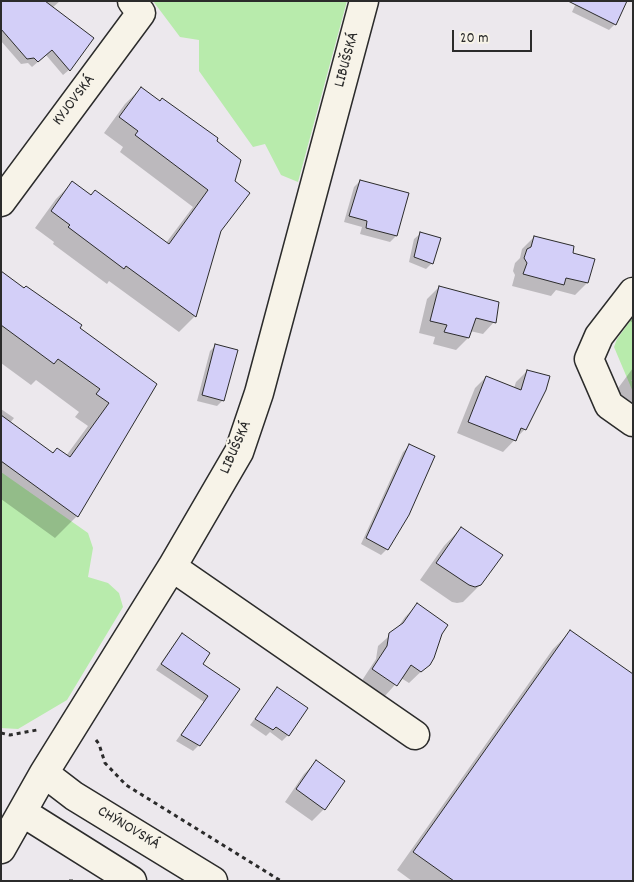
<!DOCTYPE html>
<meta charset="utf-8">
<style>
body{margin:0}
#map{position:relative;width:634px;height:882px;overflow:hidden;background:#ece8ed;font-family:Dekko,sans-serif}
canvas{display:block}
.frame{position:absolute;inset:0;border:2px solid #2b2b2b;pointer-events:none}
.scale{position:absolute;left:452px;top:30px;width:80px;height:22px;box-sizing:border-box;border:2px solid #2b2b2b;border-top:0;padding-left:6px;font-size:15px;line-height:18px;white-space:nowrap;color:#2b2b2b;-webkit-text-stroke:4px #f7f3e8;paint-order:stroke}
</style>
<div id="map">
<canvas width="634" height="882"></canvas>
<div class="frame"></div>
<div class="scale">20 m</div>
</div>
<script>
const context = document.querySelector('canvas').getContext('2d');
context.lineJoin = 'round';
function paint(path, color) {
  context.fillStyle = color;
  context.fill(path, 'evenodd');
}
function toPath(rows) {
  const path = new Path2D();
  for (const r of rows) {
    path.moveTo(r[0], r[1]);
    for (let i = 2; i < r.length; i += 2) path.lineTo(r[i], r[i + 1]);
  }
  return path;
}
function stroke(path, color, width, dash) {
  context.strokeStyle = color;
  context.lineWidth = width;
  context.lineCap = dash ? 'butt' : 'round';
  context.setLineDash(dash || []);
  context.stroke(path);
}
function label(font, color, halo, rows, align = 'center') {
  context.font = font + ' Dekko,sans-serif';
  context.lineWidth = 4.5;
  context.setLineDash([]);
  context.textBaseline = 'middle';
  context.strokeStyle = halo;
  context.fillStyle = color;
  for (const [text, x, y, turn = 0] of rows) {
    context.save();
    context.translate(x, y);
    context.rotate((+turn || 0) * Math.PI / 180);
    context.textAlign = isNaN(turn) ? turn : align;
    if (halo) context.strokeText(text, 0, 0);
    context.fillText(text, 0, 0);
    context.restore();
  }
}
paint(toPath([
 [153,1,347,1,298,182,281,175,265,144,253,147,199,71,199,40,180,37],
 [633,317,633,378,631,381,633,381,633,392,614,347,617,339],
 [1,472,88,533,93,548,88,577,108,583,119,593,123,607,67,700,18,729,1,728]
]), '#b8ebac');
paint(toPath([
 [1,1,60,1,52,8,69,70,63,75,46,55,32,67,28,63,21,64,1,41],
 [577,1,615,24,609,30,572,12],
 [141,88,215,141,220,231,195,316,179,332,109,281,107,284,53,244,54,242,35,228,56,199,72,183,166,243,193,207,120,152,123,147,104,133,125,104],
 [360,181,396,236,390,242,360,234,362,227,344,222,354,187],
 [420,234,432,263,426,269,409,262,414,239],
 [534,237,571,254,593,259,587,283,575,295,556,290,551,296,512,286,515,275,513,271,515,263,520,258,522,249],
 [1,279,78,329,155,384,77,516,55,538,1,499,1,409,14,418,10,423,53,454,66,456,88,426,75,417,79,412,36,380,31,385,1,363],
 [439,287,494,322,483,334,470,331,468,338,456,350,433,344,435,337,419,333,427,299],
 [633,304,633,323,624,317],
 [216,345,223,400,217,406,197,401,210,351],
 [633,368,633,433,601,411],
 [527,371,525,429,503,452,457,433,475,388,486,377,514,388,516,382],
 [409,446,387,549,381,555,361,544,403,452],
 [461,528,480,585,463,602,457,603,452,602,420,580,444,546],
 [417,605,441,633,429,664,409,683,401,678,384,697,361,682,376,659,378,646,396,630,405,617],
 [570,632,633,881,412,881,397,870,553,649],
 [182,635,201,664,238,689,199,745,193,751,176,741,204,702,156,670,176,641],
 [277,689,288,735,282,741,270,732,266,736,250,725],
 [316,762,324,809,312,821,285,802,304,774]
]), '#0003');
const building = toPath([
 [1,1,45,1,94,38,70,71,52,50,38,62,34,58,27,59,1,29,1,1],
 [568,1,627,1,616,25,568,1],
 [141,87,160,101,162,98,218,138,217,141,241,160,235,181,250,193,221,231,196,317,126,266,124,269,68,227,70,225,51,211,72,181,91,195,95,190,169,244,208,190,135,135,138,131,119,117,141,87],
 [360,180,409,193,397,236,366,228,367,221,349,216,360,180],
 [420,232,441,238,433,264,414,257,420,232],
 [534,236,574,246,573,253,595,259,588,283,566,278,564,285,523,274,527,263,524,258,527,249,531,247,534,236],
 [1,271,24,288,26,286,82,325,80,328,157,384,78,517,1,461,1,415,53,453,57,448,70,457,109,403,96,394,100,389,58,359,54,364,1,325,1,271],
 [439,286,499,302,496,323,476,318,469,338,444,332,447,325,430,321,439,286],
 [215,344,238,350,224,401,202,395,215,344],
 [527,370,550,376,546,390,526,430,521,428,516,441,468,422,486,376,521,390,527,370],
 [409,444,435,456,409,515,388,550,366,538,409,444],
 [461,527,503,555,481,585,475,587,469,585,436,563,461,527],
 [417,603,448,625,442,634,434,658,430,665,421,672,411,665,397,686,372,669,387,646,389,633,403,623,417,603],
 [570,630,633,674,633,881,454,881,413,852,570,630],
 [182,633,210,653,203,664,240,689,200,746,181,735,208,696,161,664,182,633],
 [277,687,308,708,289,736,276,727,273,730,255,719,277,687],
 [316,760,345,781,325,810,296,789,316,760]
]);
paint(building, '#d3cff8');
stroke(building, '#2b2b2b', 1);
const minor = toPath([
 [1,202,141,13,132,1],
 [633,292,599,336,589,359,609,405,633,422],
 [172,567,415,735],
 [44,773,74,796,213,881],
 [22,812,132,881],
 [1,849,44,773,172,567,239,452,259,393,364,1]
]);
stroke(minor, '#2b2b2b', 31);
stroke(toPath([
 [1,733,10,735,37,730],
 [96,740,99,744,105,763,126,785,281,881],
 [69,881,74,881]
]), '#2b2b2b', 3, [4, 4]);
stroke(minor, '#f7f3e8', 28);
label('16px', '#2b2b2b', '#f7f3e8', [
 ["LIBUŠSKÁ",348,60,-75],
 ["KYJOVSKÁ",75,101,-53],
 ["LIBUŠSKÁ",237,448,-66],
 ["CHÝNOVSKÁ",128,829,31]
]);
</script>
